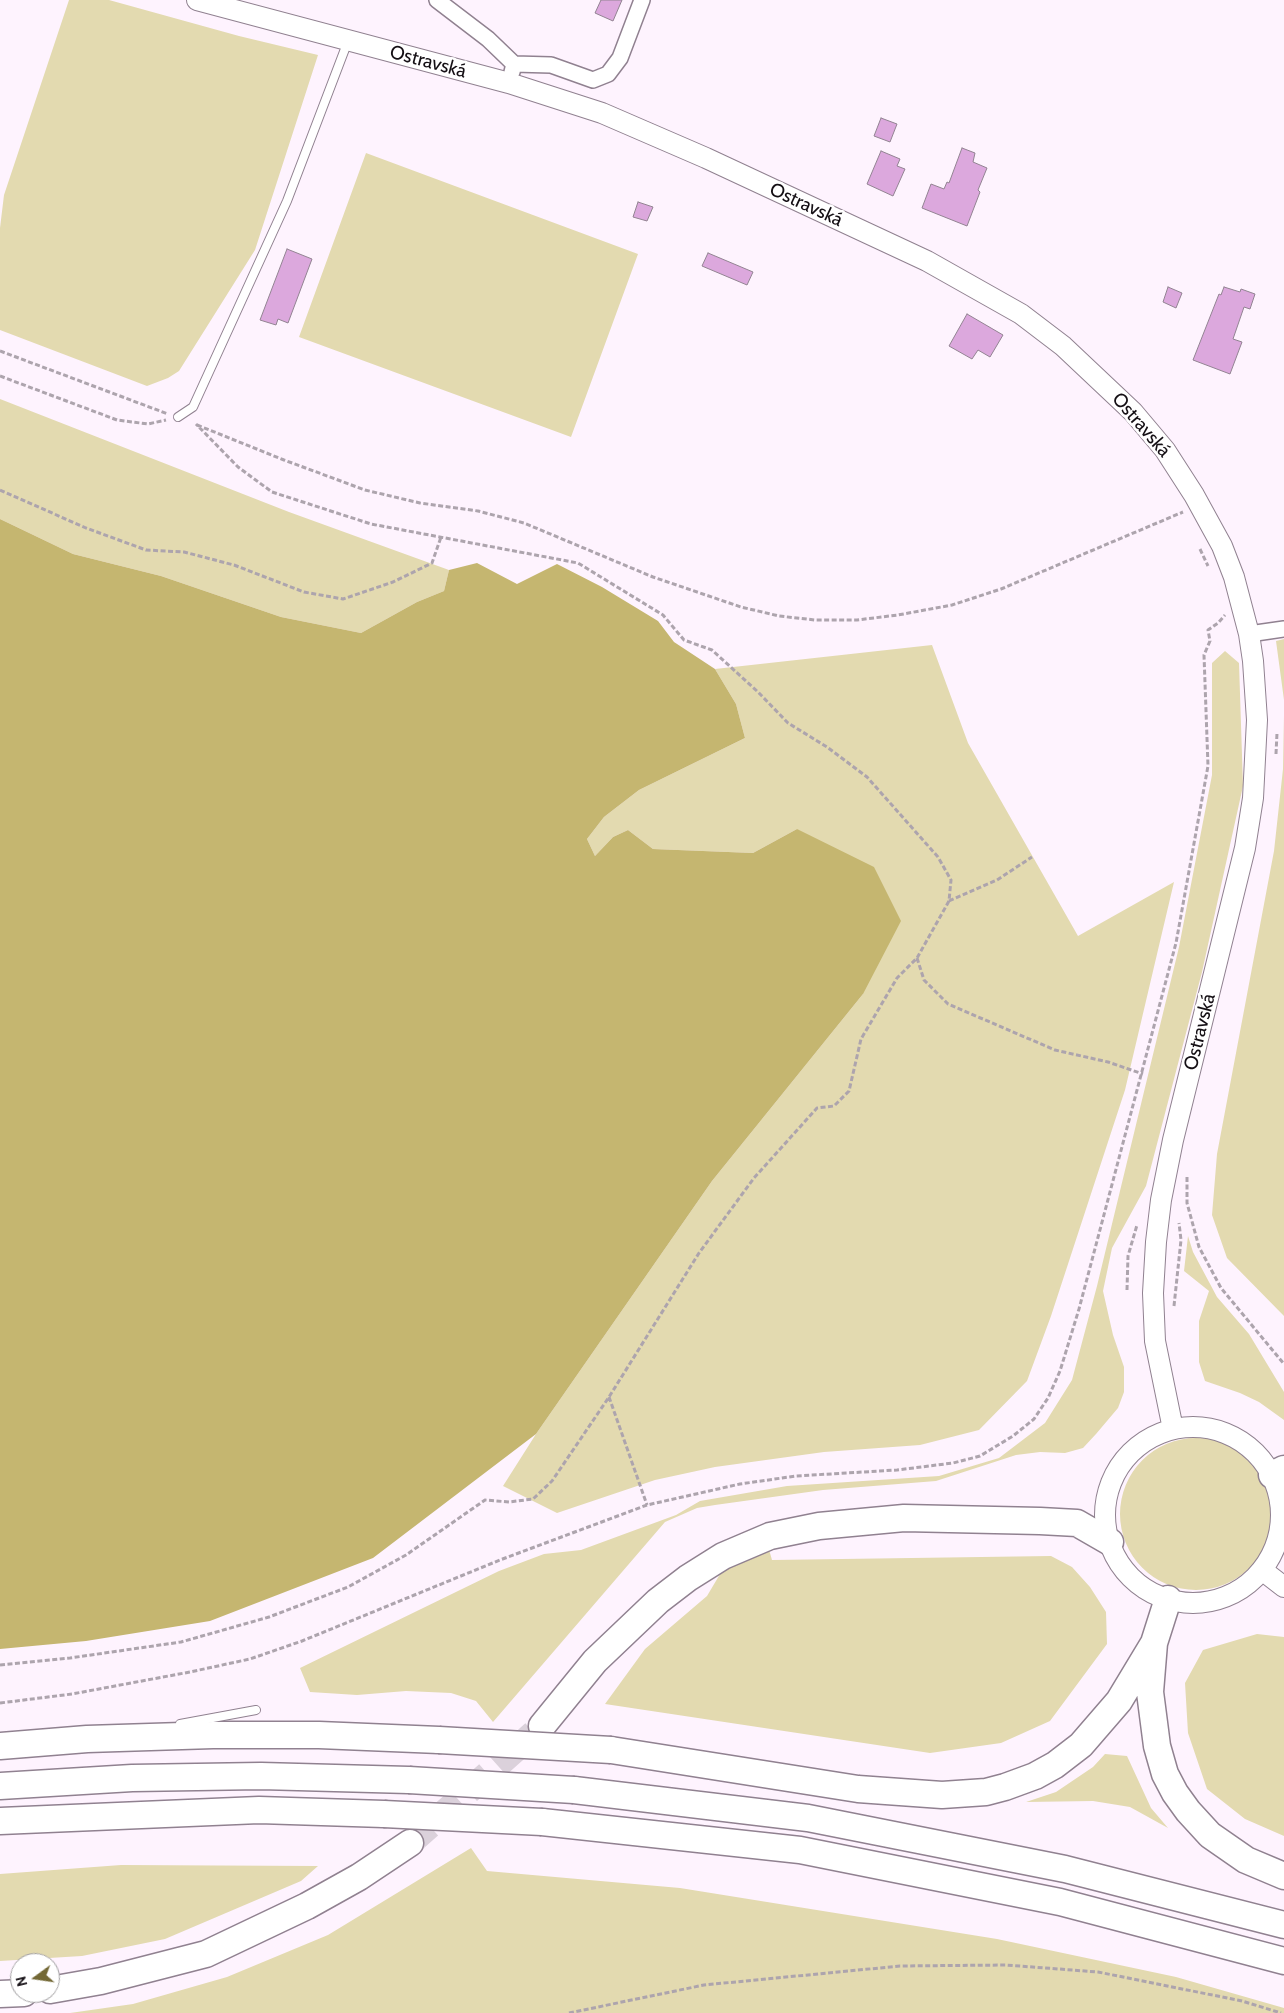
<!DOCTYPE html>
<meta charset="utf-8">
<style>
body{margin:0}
#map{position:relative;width:1284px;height:2013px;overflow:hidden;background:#fef3fe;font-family:Cabin,sans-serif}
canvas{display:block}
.north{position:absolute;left:10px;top:1953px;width:50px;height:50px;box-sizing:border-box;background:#fff;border:1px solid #a19fa1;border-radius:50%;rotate:256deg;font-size:14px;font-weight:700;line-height:20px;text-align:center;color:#140f14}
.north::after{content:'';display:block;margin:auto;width:18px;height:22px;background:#736835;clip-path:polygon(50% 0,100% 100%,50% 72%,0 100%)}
</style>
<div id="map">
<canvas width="1284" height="2013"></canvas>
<div class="north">N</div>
</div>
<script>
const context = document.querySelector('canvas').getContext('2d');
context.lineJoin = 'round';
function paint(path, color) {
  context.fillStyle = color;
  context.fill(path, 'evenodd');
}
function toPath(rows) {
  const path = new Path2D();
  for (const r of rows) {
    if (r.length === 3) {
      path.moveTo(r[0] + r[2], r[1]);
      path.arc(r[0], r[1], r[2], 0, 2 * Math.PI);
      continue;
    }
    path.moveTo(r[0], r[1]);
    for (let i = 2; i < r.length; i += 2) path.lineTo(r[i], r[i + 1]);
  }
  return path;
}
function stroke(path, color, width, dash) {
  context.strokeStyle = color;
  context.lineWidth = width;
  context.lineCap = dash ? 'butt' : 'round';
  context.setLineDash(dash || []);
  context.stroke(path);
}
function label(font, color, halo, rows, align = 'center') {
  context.font = font + ' Cabin,sans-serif';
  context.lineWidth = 5;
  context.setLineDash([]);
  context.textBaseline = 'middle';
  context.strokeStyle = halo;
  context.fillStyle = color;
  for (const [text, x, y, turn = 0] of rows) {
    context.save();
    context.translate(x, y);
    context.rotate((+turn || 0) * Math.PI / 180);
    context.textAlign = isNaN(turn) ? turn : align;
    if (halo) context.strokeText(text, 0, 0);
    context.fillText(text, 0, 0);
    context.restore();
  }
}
paint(toPath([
 [69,0,109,0,239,36,318,55,255,250,179,371,168,378,147,386,0,330,0,228,4,195],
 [366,153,638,254,571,437,299,337],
 [0,399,289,512,449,570,444,591,417,602,361,633,281,617,161,576,73,554,0,519],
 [1284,639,1284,700,1276,641],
 [932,645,968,743,1078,936,1174,882,1125,1090,1051,1316,1027,1381,979,1430,920,1445,824,1452,715,1467,655,1480,557,1513,503,1486,536,1434,712,1181,863,994,797,829,753,853,653,849,628,830,613,837,595,856,587,839,604,817,639,790,745,738,736,704,715,669],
 [1225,651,1239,663,1243,786,1202,972,1146,1186,1112,1248,1103,1291,1113,1335,1124,1367,1124,1392,1118,1408,1096,1434,1083,1448,1065,1453,1040,1452,1016,1455,936,1481,823,1490,715,1505,697,1508,665,1522,493,1722,476,1701,451,1693,406,1691,357,1695,310,1692,300,1668,499,1571,544,1554,581,1550,676,1515,700,1501,787,1486,939,1476,999,1458,1045,1423,1072,1380,1097,1286,1179,947,1212,775,1212,663],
 [1284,715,1284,1316,1227,1258,1212,1215,1217,1154,1274,851,1283,769],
 [1188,1236,1193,1252,1217,1297,1249,1334,1284,1392,1284,1420,1259,1402,1240,1393,1205,1381,1199,1362,1199,1321,1209,1291,1184,1271],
 [1196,1514,76],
 [768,1546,772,1560,1051,1556,1072,1567,1090,1587,1106,1612,1107,1644,1050,1721,1001,1743,930,1753,605,1704,645,1649,707,1596,726,1564],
 [1257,1634,1284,1637,1284,1836,1245,1819,1207,1789,1188,1733,1185,1683,1203,1650],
 [1105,1754,1127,1756,1151,1808,1168,1828,1130,1807,1093,1801,1026,1802,1056,1792,1093,1767],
 [471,1848,487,1871,680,1888,997,1939,1176,1977,1284,2008,1284,2013,70,2013,133,2004,227,1977,328,1935],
 [121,1865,318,1866,301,1881,165,1939,82,1956,0,1961,0,1874]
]), '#e3dab0');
paint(toPath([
 [0,519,73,554,161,576,281,617,361,633,417,602,444,591,449,570,477,563,517,584,557,564,602,587,658,621,674,642,715,669,736,704,745,738,639,790,604,817,587,839,595,856,613,837,628,830,653,849,753,853,797,829,874,867,901,921,863,994,712,1181,536,1434,373,1558,210,1621,86,1641,0,1649]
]), '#c5b670');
const building = toPath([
 [601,0,622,0,613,21,595,13,601,0],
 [881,118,897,124,890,142,874,136,881,118],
 [962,148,975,153,973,162,987,168,978,190,980,192,967,226,922,208,931,184,944,189,947,182,949,183,962,148],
 [881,151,900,159,897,166,905,169,893,196,867,184,881,151],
 [638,202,653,207,647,221,633,217,638,202],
 [287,249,312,259,288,323,278,319,276,325,260,320,287,249],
 [708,253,753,272,747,285,702,266,708,253],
 [1168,287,1182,293,1176,308,1163,302,1168,287],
 [1224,287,1240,292,1241,289,1255,294,1250,309,1244,307,1233,339,1242,342,1230,374,1193,360,1219,294,1221,295,1224,287],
 [967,314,1003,335,990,357,978,350,972,359,949,346,967,314]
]);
paint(building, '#dca8dd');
stroke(building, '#928392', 1);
stroke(toPath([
 [410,1843,534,1733]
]), '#dbd1db', 26, [26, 13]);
const service = toPath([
 [178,417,193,407,287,201,348,41],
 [180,1724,256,1710]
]);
const minor = toPath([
 [437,0,488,39,514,64,512,72],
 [514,64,551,65,593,80,608,74,620,58,642,0],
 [1249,634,1284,629]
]);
const secondary = toPath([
 [197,0,509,83,602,113,706,158,927,261,1021,314,1063,346,1133,412,1165,450,1194,495,1222,546,1234,577,1249,634,1253,661,1257,720,1253,798,1245,848,1173,1140,1161,1200,1156,1242,1153,1293,1155,1341,1173,1429],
 [1193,1515,88],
 [1262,1570,1284,1587]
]);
const motorway = toPath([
 [1272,1475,1284,1469],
 [1168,1599,1154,1643,1150,1692,1157,1746,1165,1774,1175,1793,1188,1811,1210,1835,1246,1860,1284,1876],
 [542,1726,595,1661,658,1601,688,1578,723,1556,770,1536,819,1526,904,1518,1040,1521,1077,1523,1110,1542],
 [0,1746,87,1739,213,1735,319,1735,439,1740],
 [611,1750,858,1789,942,1795,986,1792,1005,1787,1035,1776,1055,1765,1081,1745,1119,1701,1154,1643],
 [0,1786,132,1778,261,1776,409,1780],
 [574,1790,808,1818,1065,1869,1284,1925],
 [0,1821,259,1810,384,1814],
 [542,1822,800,1850,1060,1902,1284,1961],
 [50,1990,101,1981,206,1954,307,1906,359,1877,410,1843],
 [0,1994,24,1993]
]);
stroke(service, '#908190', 10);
stroke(minor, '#908190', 18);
stroke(secondary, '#908190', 22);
stroke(motorway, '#908190', 29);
stroke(toPath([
 [0,351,168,414],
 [0,376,117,420,148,424,166,420],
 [197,425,284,460,365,490,420,503,478,511,524,523,653,577,741,607,779,616,815,620,857,620,898,615,952,605,1001,589,1183,512],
 [0,490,86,528,146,550,184,552,234,565,304,592,343,599,393,582,432,563,441,537],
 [1200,549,1208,566],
 [1276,754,1277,733],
 [949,901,997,880,1032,857],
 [917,958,924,980,948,1004,1055,1050,1108,1062,1143,1074],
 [1187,1177,1187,1203,1199,1247,1221,1288,1284,1364],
 [1127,1290,1128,1256,1137,1225],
 [1174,1306,1181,1240,1179,1223],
 [609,1397,647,1505],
 [0,1665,70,1658,181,1642,269,1617,348,1587,406,1555,485,1500,509,1502,533,1499,552,1481,609,1397,699,1253,754,1178,817,1108,834,1106,849,1091,861,1039,897,978,917,958,949,901,951,880,938,857,867,777,827,747,788,723,758,692,712,650,684,640,663,615,578,563,371,524,272,492,238,467,196,424],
 [0,1703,72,1694,190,1672,250,1659,302,1641,500,1560,647,1505,740,1484,796,1476,897,1470,953,1463,980,1456,1013,1436,1034,1419,1048,1398,1060,1371,1079,1309,1176,943,1208,766,1204,655,1210,641,1208,630,1218,623,1225,615],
 [569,2013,704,1985,900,1966,1006,1965,1098,1972,1242,2001,1281,2013]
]), '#ada4ad', 3, [5, 2.5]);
stroke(service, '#fff', 8);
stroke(minor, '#fff', 15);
stroke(secondary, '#fff', 20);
stroke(motorway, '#fff', 26);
const motorwayBridge = toPath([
 [439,1740,611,1750],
 [409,1780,574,1790],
 [384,1814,542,1822]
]);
stroke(motorwayBridge, '#908190', 29, []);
stroke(motorwayBridge, '#fff', 26);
label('19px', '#140f14', '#fff', [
 ["Ostravská",428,62,15],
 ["Ostravská",806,205,25],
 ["Ostravská",1141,425,49],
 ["Ostravská",1200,1032,-76]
]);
</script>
